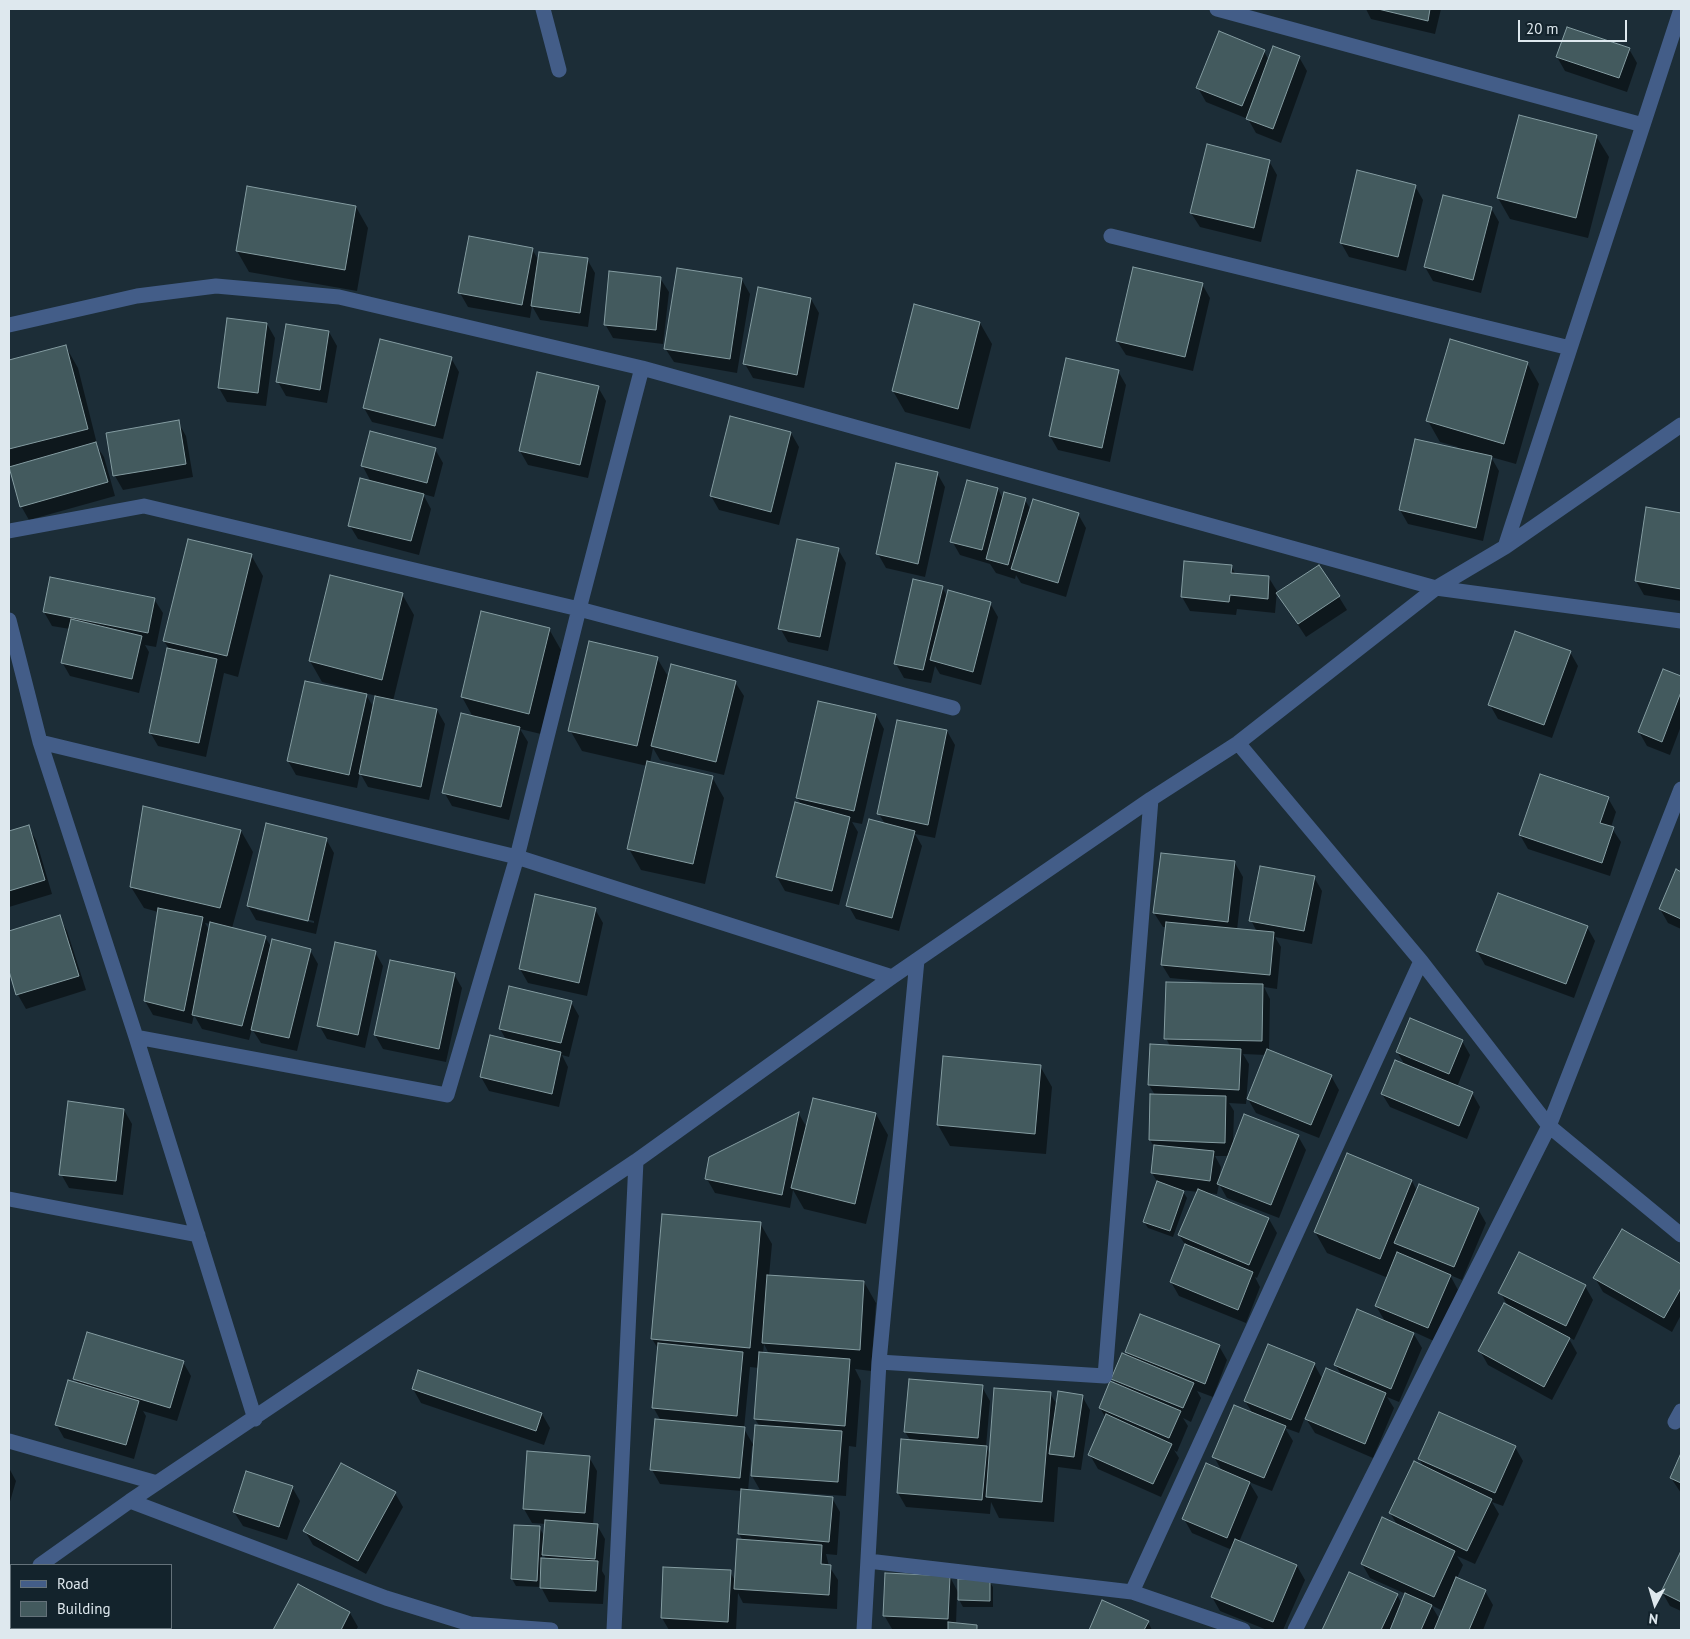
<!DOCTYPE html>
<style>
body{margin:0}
#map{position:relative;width:1690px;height:1639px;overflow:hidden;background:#1c2d37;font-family:"PT Sans",sans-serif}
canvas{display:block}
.frame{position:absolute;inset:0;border:10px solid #dee8ee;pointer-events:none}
.legend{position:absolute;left:10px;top:1564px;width:162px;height:65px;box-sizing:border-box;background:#13232c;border:1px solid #64727a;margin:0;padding:6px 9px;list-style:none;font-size:15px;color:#dee8ee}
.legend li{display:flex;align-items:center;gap:10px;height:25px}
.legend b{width:25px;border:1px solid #64727a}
.north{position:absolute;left:1630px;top:1579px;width:50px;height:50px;-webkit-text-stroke:4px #13232c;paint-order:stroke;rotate:186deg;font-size:14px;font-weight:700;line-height:20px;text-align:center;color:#dee8ee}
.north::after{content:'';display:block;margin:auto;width:18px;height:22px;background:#dee8ee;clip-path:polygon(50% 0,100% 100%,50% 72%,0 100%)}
.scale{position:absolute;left:1518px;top:20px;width:109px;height:22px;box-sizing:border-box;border:2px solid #dee8ee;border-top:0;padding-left:6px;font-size:15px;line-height:18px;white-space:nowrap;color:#dee8ee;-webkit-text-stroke:4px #13232c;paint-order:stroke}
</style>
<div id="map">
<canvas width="1690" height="1639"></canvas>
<div class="frame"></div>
<ul class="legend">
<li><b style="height:6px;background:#435d88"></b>Road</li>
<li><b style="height:14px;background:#435a5e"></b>Building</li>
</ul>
<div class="north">N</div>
<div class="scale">20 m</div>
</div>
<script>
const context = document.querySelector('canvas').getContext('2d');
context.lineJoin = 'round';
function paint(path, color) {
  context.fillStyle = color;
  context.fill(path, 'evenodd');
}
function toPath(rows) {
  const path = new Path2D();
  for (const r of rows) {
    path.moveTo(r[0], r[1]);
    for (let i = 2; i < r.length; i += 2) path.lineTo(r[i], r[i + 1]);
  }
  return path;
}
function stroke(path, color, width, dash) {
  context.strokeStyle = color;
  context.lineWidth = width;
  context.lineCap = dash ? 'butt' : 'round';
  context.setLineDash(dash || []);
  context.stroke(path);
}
paint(toPath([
 [1366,9,1441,9,1435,34,1371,19],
 [1629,49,1637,63,1627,92,1565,71,1557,57],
 [1264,51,1269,61,1299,57,1307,71,1281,143,1256,133,1248,119,1206,102,1198,88],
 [1596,136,1609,157,1588,238,1510,219,1498,198],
 [1269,161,1277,175,1261,242,1200,227,1191,213],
 [1415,186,1423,200,1406,271,1349,257,1341,243],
 [356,207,368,228,357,291,249,272,237,251],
 [1491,208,1499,222,1481,293,1433,281,1425,267],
 [532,249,539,261,587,259,595,273,588,327,540,320,532,306,530,318,468,307,460,293],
 [660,278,669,292,663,344,613,338,605,324],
 [742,280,750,294,737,373,674,362,665,348],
 [1202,284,1210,298,1193,371,1126,355,1117,341],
 [811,299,819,313,804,388,753,378,745,364],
 [980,323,992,344,970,429,905,412,893,391],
 [267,324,275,338,266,406,227,402,219,388],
 [329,332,337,346,327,403,286,396,278,382],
 [66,347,78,368,98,448,104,457,115,496,29,520,21,506,11,473,9,473,9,361],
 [451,358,459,372,443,439,372,422,364,408],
 [1067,360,1118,371,1126,385,1110,462,1058,450,1050,436],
 [1527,363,1539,384,1516,464,1491,457,1499,471,1483,541,1408,524,1400,510,1458,447,1440,442,1428,421],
 [598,387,606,401,588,478,528,465,520,451],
 [178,422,186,436,193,477,123,490,115,476],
 [791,433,799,447,779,525,719,510,711,496],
 [435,449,443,463,434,497,423,494,431,509,419,555,358,539,350,526,371,482,362,465],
 [937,473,945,487,925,577,886,568,878,554],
 [998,489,1003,499,1025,500,1031,510,1078,514,1086,528,1066,597,1021,583,1016,575,1015,579,996,573,990,564,960,555,952,541],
 [1648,509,1681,514,1681,601,1644,595,1636,581],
 [838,549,846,563,828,651,788,642,780,628],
 [251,555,263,576,238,677,224,673,206,757,158,746,150,732,170,650,164,641],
 [1231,566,1236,575,1269,578,1277,591,1275,613,1237,609,1236,615,1190,611,1182,597],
 [942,587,947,596,990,603,998,617,981,685,940,674,935,666,931,683,904,678,896,664],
 [402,594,414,615,393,701,437,710,445,724,429,800,368,787,360,773,357,788,296,775,288,761,357,691,322,682,310,661],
 [365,693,377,696,374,708],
 [1339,597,1347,610,1306,637,1286,607],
 [154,599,163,613,156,647,145,645,149,652,139,693,70,676,62,662,70,629,52,626,44,612],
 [549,629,561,650,541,734,520,729,528,742,509,820,452,806,444,792,473,717,462,697],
 [1570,652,1578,666,1552,738,1498,719,1490,705],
 [657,658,669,678,735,682,744,696,724,775,660,760,653,748,650,763,712,777,724,798,705,884,641,870,629,849,647,766,582,751,570,730],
 [1664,671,1681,678,1681,726,1670,755,1647,746,1639,732],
 [876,715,884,729,862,824,852,822,858,832,839,905,785,891,777,877,802,805,797,798],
 [947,731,955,745,935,838,915,834,922,846,899,931,856,919,848,905,885,824,879,814],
 [1608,798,1616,812,1611,827,1621,842,1610,876,1528,849,1520,835],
 [28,827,36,840,52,894,9,907,9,833],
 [241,831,253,852,232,928,265,937,272,948,310,950,318,964,297,1051,261,1043,252,1029,249,1040,202,1029,194,1015,192,1024,153,1015,145,1001,158,912,144,908,131,887],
 [205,923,211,924,210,931],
 [326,839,334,853,316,934,256,920,248,906],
 [257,907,314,921,314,923,257,910],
 [1235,863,1243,877,1237,930,1257,932,1251,920,1314,877,1322,891,1312,944,1275,937,1281,947,1277,989,1264,987,1270,999,1269,1051,1331,1076,1339,1090,1319,1138,1256,1113,1248,1099,1266,1055,1243,1054,1249,1064,1246,1104,1229,1103,1234,1111,1233,1145,1298,1136,1306,1150,1279,1218,1227,1198,1219,1184,1217,1194,1208,1193,1269,1219,1277,1233,1257,1278,1255,1277,1260,1287,1246,1323,1179,1296,1171,1282,1186,1246,1179,1235,1198,1192,1182,1190,1187,1198,1173,1237,1148,1228,1144,1222,1158,1183,1152,1173,1155,1148,1150,1140,1155,1095,1149,1085,1170,1046,1166,1038,1212,982,1170,978,1162,965,1166,927,1163,927,1154,913],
 [1215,1156,1229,1156,1219,1179,1221,1167],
 [1677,871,1681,873,1681,929,1668,923,1660,909],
 [595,909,603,923,587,996,528,983,520,969],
 [59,917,67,931,86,990,26,1009,18,995,9,967,9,932],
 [1587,927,1595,941,1574,998,1485,965,1477,951],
 [375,952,383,966,365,1048,327,1039,319,1025],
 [454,974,462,988,446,1062,383,1049,375,1035],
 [571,1002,579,1016,569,1057,562,1055,568,1067,559,1107,489,1091,481,1077,507,1041,500,1029],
 [1462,1041,1470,1055,1457,1087,1472,1093,1480,1107,1467,1139,1390,1107,1382,1094,1405,1065,1397,1052],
 [1040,1066,1052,1087,1046,1154,950,1146,938,1125],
 [124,1110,132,1124,123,1195,69,1188,61,1174],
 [799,1114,807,1128,876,1114,888,1135,866,1224,804,1209,793,1190,790,1208,715,1193,707,1179],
 [1412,1181,1417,1191,1478,1209,1486,1223,1462,1280,1450,1275,1458,1290,1436,1342,1412,1331,1422,1348,1399,1402,1387,1397,1394,1408,1373,1458,1315,1433,1305,1417,1299,1433,1285,1428,1293,1441,1272,1491,1249,1482,1258,1497,1239,1542,1297,1566,1305,1580,1283,1630,1267,1630,1220,1611,1212,1597,1232,1550,1192,1533,1184,1519,1222,1471,1214,1457,1253,1414,1245,1401,1314,1364,1323,1380,1342,1376,1335,1364,1386,1323,1376,1306,1388,1278,1327,1253,1315,1232],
 [760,1223,772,1244,769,1276,864,1282,876,1303,871,1371,855,1369,861,1381,856,1447,849,1446,846,1496,760,1490,752,1476,754,1447,752,1446,748,1491,832,1498,840,1512,837,1555,826,1554,829,1566,838,1580,837,1609,743,1603,738,1593,736,1630,669,1630,662,1618,730,1572,736,1582,743,1541,739,1534,742,1491,660,1484,652,1470,661,1421,653,1407,659,1350,652,1339],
 [764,1344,769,1354,763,1353],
 [750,1367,759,1368,755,1419,760,1427,754,1446,744,1429],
 [1622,1231,1681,1265,1681,1315,1672,1332,1603,1292,1595,1278],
 [1585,1286,1593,1300,1574,1340,1568,1337,1577,1353,1552,1400,1488,1365,1480,1351,1508,1306,1500,1292],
 [1219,1346,1227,1360,1213,1397,1197,1391,1201,1398,1191,1422,1183,1418,1188,1426,1177,1452,1174,1450,1179,1458,1161,1497,1098,1469,1090,1455,1106,1418,1100,1408,1116,1384,1113,1379,1129,1357,1126,1352],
 [183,1362,191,1376,177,1421,143,1411,146,1416,134,1459,64,1438,56,1424,78,1385,75,1378],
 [982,1387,990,1401,986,1447,990,1455,1050,1393,1057,1405,1082,1396,1090,1410,1081,1470,1058,1467,1054,1522,999,1518,991,1502,990,1514,906,1507,898,1493,911,1441,905,1432],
 [413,1389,542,1414,550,1428,544,1445,421,1403],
 [1515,1447,1523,1461,1503,1506,1492,1502,1499,1514,1475,1564,1457,1556,1463,1565,1457,1578,1485,1591,1493,1605,1483,1630,1323,1630,1350,1573,1397,1595,1402,1604,1406,1594,1370,1578,1362,1564,1398,1526,1390,1513,1424,1467,1419,1459],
 [1431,1605,1443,1611,1440,1620],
 [1681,1456,1681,1493,1671,1478],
 [589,1457,597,1471,593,1525,597,1525,605,1539,602,1571,605,1576,603,1604,549,1602,541,1587,516,1586,512,1579,516,1526,539,1527,545,1537,546,1524,532,1523,524,1509],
 [542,1552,546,1559,542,1559],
 [9,1468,16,1481,9,1505],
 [292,1487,300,1501,287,1540,243,1526,234,1512],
 [395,1493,403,1507,366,1574,313,1545,305,1531],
 [1680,1554,1681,1555,1681,1611,1670,1606,1662,1592],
 [950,1577,959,1594,989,1581,993,1587,993,1607,963,1607,957,1596,956,1624,976,1626,979,1630,892,1629,884,1615],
 [298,1586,350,1613,358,1627,356,1630,275,1630],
 [1103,1602,1148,1622,1152,1630,1091,1630]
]), '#0007');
const building = toPath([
 [1378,9,1430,9,1428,21,1378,9],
 [1567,27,1630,48,1619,78,1556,57,1567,27],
 [1219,31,1265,50,1242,106,1196,88,1219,31],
 [1273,46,1300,56,1273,129,1246,119,1273,46],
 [1519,115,1597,135,1576,218,1497,198,1519,115],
 [1207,144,1270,160,1254,228,1190,213,1207,144],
 [1357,170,1416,185,1398,257,1340,243,1357,170],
 [247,186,356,206,345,270,236,251,247,186],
 [1443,195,1492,207,1473,280,1424,267,1443,195],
 [469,236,533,248,522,305,458,293,469,236],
 [539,252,588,258,580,313,531,306,539,252],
 [1133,267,1203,283,1185,357,1116,341,1133,267],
 [677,268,742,278,730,359,664,349,677,268],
 [609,271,661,277,656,330,604,325,609,271],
 [758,287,811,298,797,375,743,364,758,287],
 [914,304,980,322,958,409,892,391,914,304],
 [227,318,267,323,258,393,218,388,227,318],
 [286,324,329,331,320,390,276,382,286,324],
 [380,339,452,357,435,426,363,408,380,339],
 [1450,339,1528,362,1504,444,1426,421,1450,339],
 [66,345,88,429,9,449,9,360,66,345],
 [1066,358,1119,370,1102,448,1049,436,1066,358],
 [537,372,599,386,580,465,519,451,537,372],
 [730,416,791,432,771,512,710,496,730,416],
 [179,420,186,464,113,476,106,433,179,420],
 [370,431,436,448,427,483,361,466,370,431],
 [1415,439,1492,456,1476,528,1399,510,1415,439],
 [96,442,108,482,20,507,9,467,96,442],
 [896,463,938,472,918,564,876,554,896,463],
 [360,478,424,494,411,541,348,526,360,478],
 [967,480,998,488,982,550,950,542,967,480],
 [1004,492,1026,498,1008,565,986,559,1004,492],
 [1033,499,1079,513,1058,583,1011,569,1033,499],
 [1646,507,1681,513,1681,589,1635,581,1646,507],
 [188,539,252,554,227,656,163,641,188,539],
 [797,539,839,548,820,637,778,629,797,539],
 [1184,561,1232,565,1231,573,1269,576,1268,599,1230,595,1229,602,1181,597,1184,561],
 [1319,565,1340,596,1298,624,1276,593,1319,565],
 [330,575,403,593,382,680,309,661,330,575],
 [50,577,155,598,148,633,43,612,50,577],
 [913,579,943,586,923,670,894,664,913,579],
 [948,590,991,602,973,672,930,660,948,590],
 [481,611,550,628,529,714,461,697,481,611],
 [71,619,142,636,132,679,61,663,71,619],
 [1515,631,1571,651,1544,725,1488,705,1515,631],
 [589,641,658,657,637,746,568,731,589,641],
 [167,648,217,659,199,743,149,733,167,648],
 [671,664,736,681,716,762,651,746,671,664],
 [1663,669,1681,676,1681,692,1662,742,1638,732,1663,669],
 [305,681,367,694,349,775,287,761,305,681],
 [375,696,437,709,421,787,359,774,375,696],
 [818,701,876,714,854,811,796,798,818,701],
 [461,713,520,727,501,807,442,793,461,713],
 [897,720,947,730,928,825,877,814,897,720],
 [647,761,713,776,693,864,627,849,647,761],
 [1540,774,1609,797,1600,823,1614,827,1602,863,1519,835,1540,774],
 [795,802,850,817,832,891,776,877,795,802],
 [143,806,241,830,220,908,130,887,143,806],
 [869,819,915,831,892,918,846,906,869,819],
 [266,823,327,838,308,921,247,906,266,823],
 [29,825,45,880,9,891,9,831,29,825],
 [1161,853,1235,861,1228,922,1153,913,1161,853],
 [1260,866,1315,876,1304,931,1249,921,1260,866],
 [1676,869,1681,872,1681,919,1659,909,1676,869],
 [1498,893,1588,926,1566,984,1476,951,1498,893],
 [535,894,596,908,579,983,519,969,535,894],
 [158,908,203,917,184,1011,144,1001,158,908],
 [60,915,79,976,16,995,9,971,9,931,60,915],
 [210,922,266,936,242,1026,192,1015,210,922],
 [1166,922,1274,932,1270,975,1161,965,1166,922],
 [272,939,311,949,289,1038,251,1030,272,939],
 [335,942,376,951,358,1035,317,1026,335,942],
 [390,960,455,973,439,1049,374,1035,390,960],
 [1166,982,1263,984,1262,1041,1164,1039,1166,982],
 [509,986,572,1001,561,1043,499,1029,509,986],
 [1410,1018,1463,1040,1449,1074,1396,1052,1410,1018],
 [490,1035,561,1052,552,1094,480,1077,490,1035],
 [1150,1044,1241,1049,1239,1090,1148,1085,1150,1044],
 [1267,1049,1332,1075,1311,1125,1247,1099,1267,1049],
 [943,1056,1041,1065,1035,1134,937,1125,943,1056],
 [1395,1060,1473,1092,1459,1126,1381,1094,1395,1060],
 [1150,1094,1226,1096,1225,1143,1149,1140,1150,1094],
 [813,1098,876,1113,855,1204,791,1188,813,1098],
 [68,1101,124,1109,116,1181,59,1175,68,1101],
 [799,1112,782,1195,705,1179,709,1157,799,1112],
 [1244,1114,1299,1135,1271,1205,1217,1184,1244,1114],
 [1154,1145,1214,1151,1210,1181,1151,1173,1154,1145],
 [1347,1153,1412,1180,1380,1259,1314,1232,1347,1153],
 [1157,1181,1184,1191,1170,1231,1143,1222,1157,1181],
 [1419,1184,1479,1208,1454,1267,1394,1243,1419,1184],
 [1198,1189,1269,1218,1249,1265,1178,1235,1198,1189],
 [662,1214,761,1222,750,1348,651,1339,662,1214],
 [1622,1229,1681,1264,1681,1288,1664,1318,1593,1278,1622,1229],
 [1185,1244,1253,1272,1238,1310,1170,1282,1185,1244],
 [1397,1252,1451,1275,1428,1328,1375,1306,1397,1252],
 [1519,1252,1586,1285,1566,1326,1498,1293,1519,1252],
 [767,1275,864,1281,860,1350,762,1343,767,1275],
 [1504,1303,1570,1338,1544,1387,1478,1351,1504,1303],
 [1357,1309,1414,1333,1391,1389,1334,1365,1357,1309],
 [1140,1314,1220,1345,1205,1384,1125,1352,1140,1314],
 [87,1332,184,1361,170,1408,73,1379,87,1332],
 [658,1343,743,1352,737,1416,652,1408,658,1343],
 [1268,1344,1315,1363,1291,1420,1244,1401,1268,1344],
 [759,1352,850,1359,845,1426,754,1419,759,1352],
 [1122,1353,1194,1383,1183,1408,1111,1379,1122,1353],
 [1326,1368,1386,1393,1365,1444,1305,1419,1326,1368],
 [418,1370,542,1413,536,1431,412,1389,418,1370],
 [909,1379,983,1385,978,1438,904,1432,909,1379],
 [68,1380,139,1401,126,1445,55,1425,68,1380],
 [1110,1381,1181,1411,1169,1438,1099,1408,1110,1381],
 [994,1388,1051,1392,1042,1502,986,1497,994,1388],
 [1058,1391,1083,1395,1074,1457,1049,1454,1058,1391],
 [1234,1405,1286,1426,1264,1478,1212,1457,1234,1405],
 [1439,1412,1516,1446,1495,1493,1418,1459,1439,1412],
 [1106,1414,1172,1444,1153,1484,1088,1455,1106,1414],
 [655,1419,745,1427,740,1478,650,1470,655,1419],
 [755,1425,842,1431,838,1482,751,1476,755,1425],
 [901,1439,987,1446,982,1500,897,1493,901,1439],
 [527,1451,590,1456,585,1513,523,1509,527,1451],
 [1681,1453,1681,1483,1670,1478,1681,1453],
 [1414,1461,1492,1499,1467,1551,1389,1513,1414,1461],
 [341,1463,396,1492,358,1561,303,1531,341,1463],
 [1206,1463,1250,1482,1227,1538,1182,1519,1206,1463],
 [246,1471,293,1486,279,1527,233,1512,246,1471],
 [741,1489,833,1497,829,1542,738,1534,741,1489],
 [1382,1517,1455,1551,1434,1597,1361,1564,1382,1517],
 [545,1520,598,1524,595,1559,542,1555,545,1520],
 [514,1525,540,1526,537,1581,511,1579,514,1525],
 [737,1539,822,1545,821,1564,831,1565,829,1595,734,1589,737,1539],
 [1235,1539,1297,1565,1273,1622,1211,1597,1235,1539],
 [1680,1553,1681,1554,1681,1602,1661,1592,1680,1553],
 [541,1558,598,1561,596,1591,540,1588,541,1558],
 [663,1567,731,1570,728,1622,661,1618,663,1567],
 [1349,1572,1398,1594,1381,1630,1322,1630,1349,1572],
 [885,1573,950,1576,948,1619,883,1616,885,1573],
 [1456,1577,1486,1590,1469,1630,1434,1630,1456,1577],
 [958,1579,990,1579,990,1601,958,1600,958,1579],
 [298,1584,350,1612,341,1630,273,1630,298,1584],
 [1405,1593,1432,1605,1421,1630,1390,1630,1405,1593],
 [1102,1600,1149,1621,1144,1630,1089,1630,1102,1600],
 [948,1622,977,1625,977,1630,948,1630,948,1622]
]);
paint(building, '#435a5e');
stroke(building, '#849ca1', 1);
stroke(toPath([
 [543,9,559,70],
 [1217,9,1643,125],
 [1111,236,1570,348],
 [9,325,137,296,216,286,339,297,642,368,1436,588,1681,621],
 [642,368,579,609,953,708],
 [9,531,144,506,579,609,517,857,447,1095,136,1037],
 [1505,547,1681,9],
 [9,620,40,742,136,1037,255,1419],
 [40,742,517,857,892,977],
 [1238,743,1421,961,1549,1126,1681,1235],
 [9,1199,198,1235],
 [879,1362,1105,1376,1151,799],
 [1675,1422,1681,1411],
 [9,1441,157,1483],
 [130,1501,386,1598,470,1624,551,1630],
 [868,1561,1132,1592,1243,1630],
 [40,1565,130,1501,636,1161,892,977,1151,799,1238,743,1436,588,1505,547,1681,425],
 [9,1588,11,1586],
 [1132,1592,1421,961],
 [614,1630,636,1161],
 [864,1630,879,1362,917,960],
 [1295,1630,1549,1126,1681,789]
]), '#435d88', 15);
</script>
